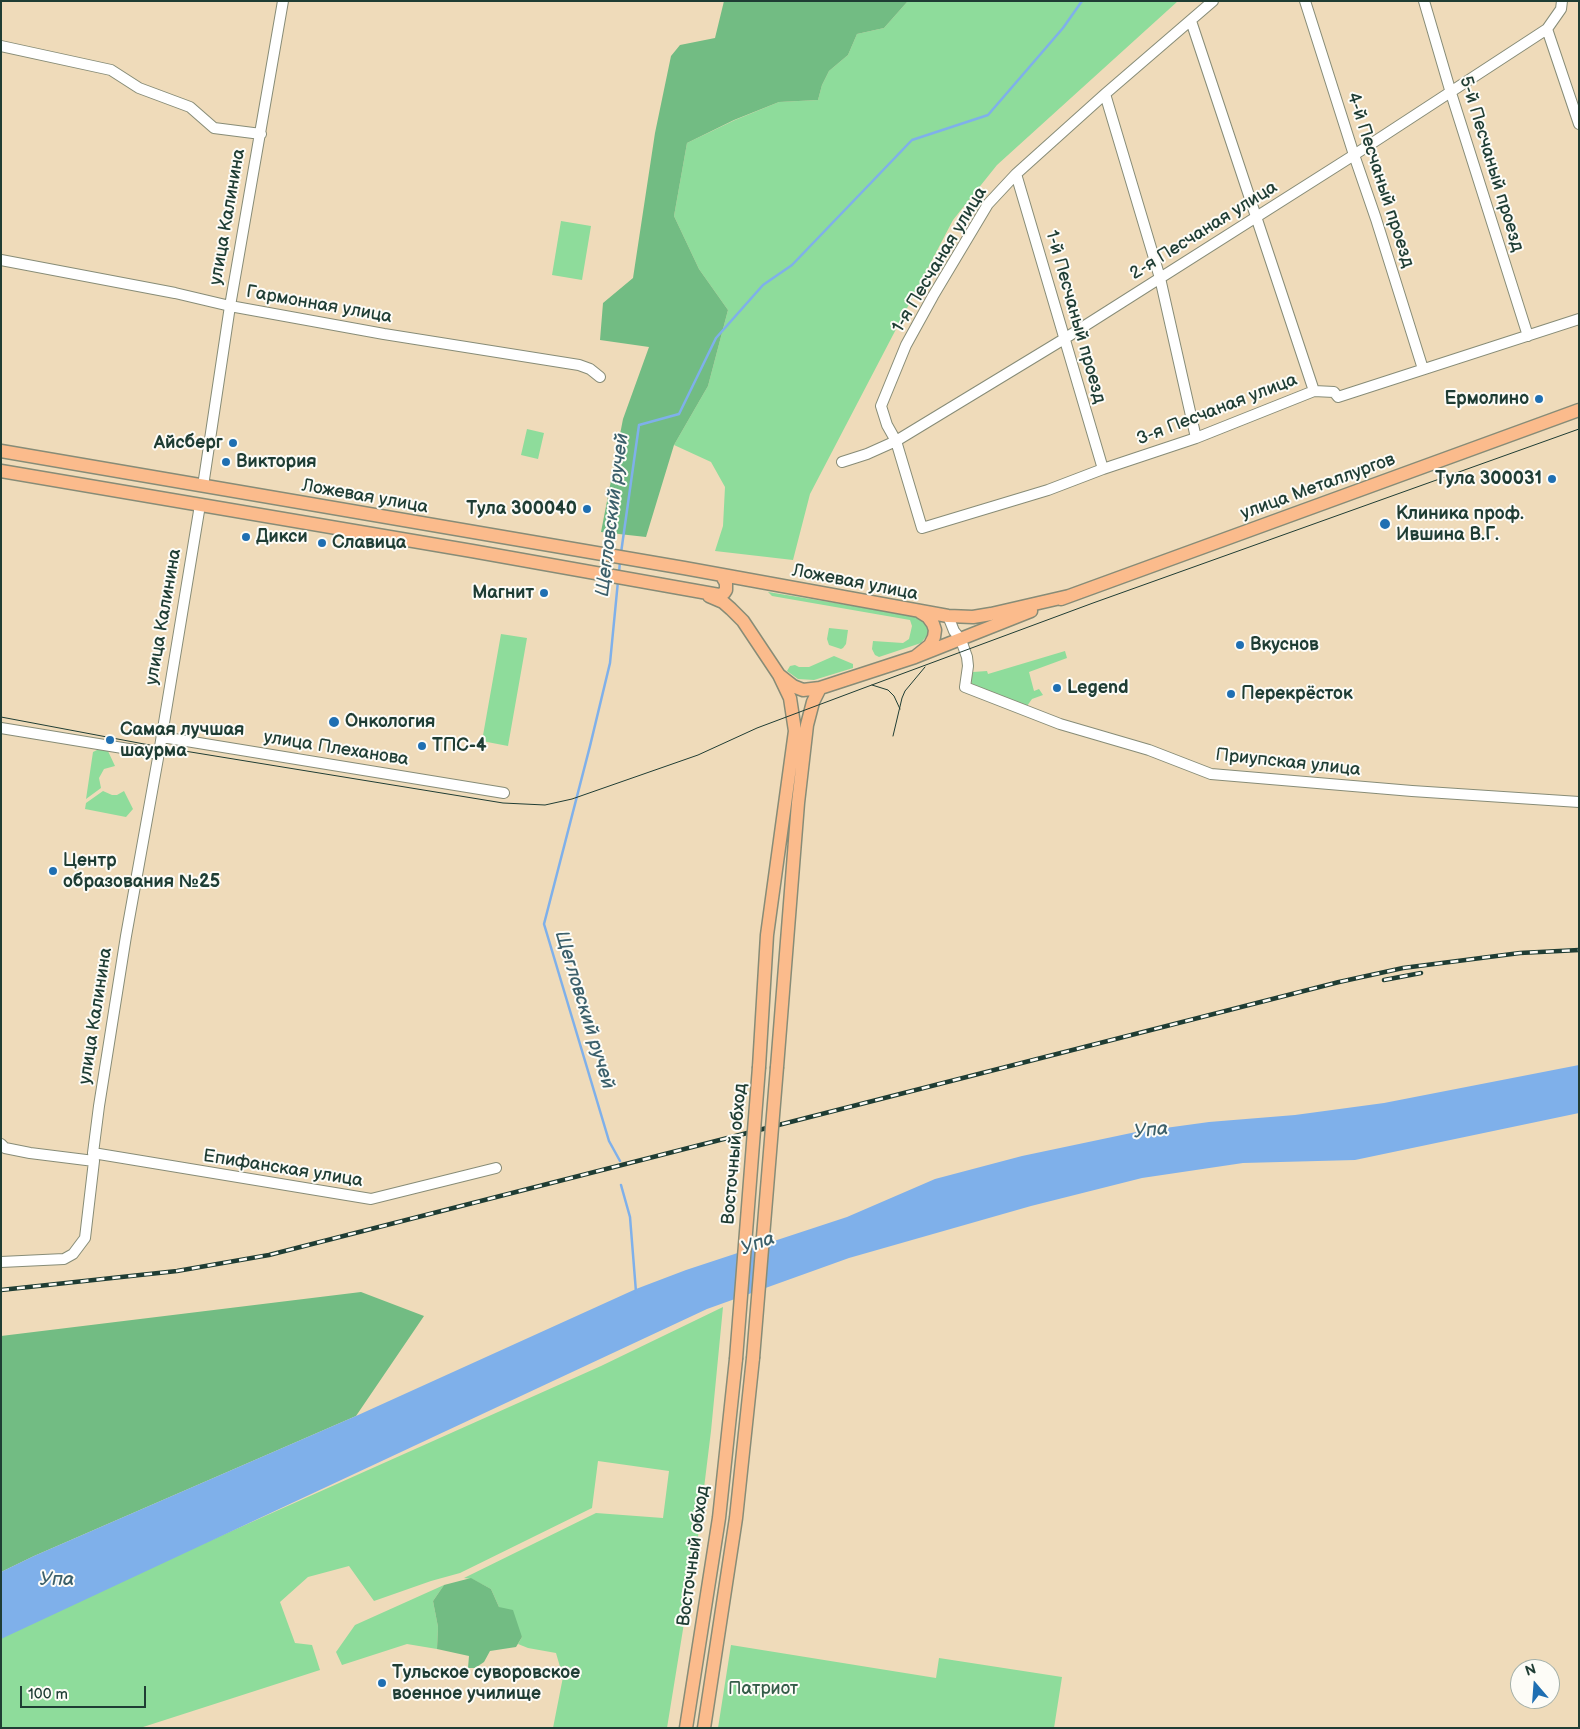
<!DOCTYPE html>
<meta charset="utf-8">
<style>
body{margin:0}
#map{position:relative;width:1580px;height:1729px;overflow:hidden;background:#efdbba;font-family:"Balsamiq Sans",sans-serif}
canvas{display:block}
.frame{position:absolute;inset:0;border:2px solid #1f3d34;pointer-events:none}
.north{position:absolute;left:1510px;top:1659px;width:50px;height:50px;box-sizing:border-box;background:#fdfcf7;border:1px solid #a4b0a9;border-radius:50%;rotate:342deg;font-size:14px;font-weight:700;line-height:20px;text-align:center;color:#1f3d34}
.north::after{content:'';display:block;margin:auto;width:18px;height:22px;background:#1f6fb2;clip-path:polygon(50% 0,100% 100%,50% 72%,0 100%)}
.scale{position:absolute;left:20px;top:1686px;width:126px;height:22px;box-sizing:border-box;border:2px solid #1f3d34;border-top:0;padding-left:6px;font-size:15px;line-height:18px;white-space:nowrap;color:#1f3d34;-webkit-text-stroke:4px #fdfcf7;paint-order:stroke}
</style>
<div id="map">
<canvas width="1580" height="1729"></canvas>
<div class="frame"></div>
<div class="north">N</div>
<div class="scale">100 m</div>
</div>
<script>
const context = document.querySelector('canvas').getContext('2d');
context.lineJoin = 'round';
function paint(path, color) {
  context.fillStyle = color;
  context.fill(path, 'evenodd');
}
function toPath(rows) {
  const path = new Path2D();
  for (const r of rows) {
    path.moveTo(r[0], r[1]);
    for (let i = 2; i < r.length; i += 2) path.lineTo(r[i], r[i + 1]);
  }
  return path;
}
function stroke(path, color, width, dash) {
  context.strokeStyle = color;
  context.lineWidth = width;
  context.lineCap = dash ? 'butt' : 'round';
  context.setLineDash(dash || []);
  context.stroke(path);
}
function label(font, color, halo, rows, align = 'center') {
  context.font = font + ' "Balsamiq Sans",sans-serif';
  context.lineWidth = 4;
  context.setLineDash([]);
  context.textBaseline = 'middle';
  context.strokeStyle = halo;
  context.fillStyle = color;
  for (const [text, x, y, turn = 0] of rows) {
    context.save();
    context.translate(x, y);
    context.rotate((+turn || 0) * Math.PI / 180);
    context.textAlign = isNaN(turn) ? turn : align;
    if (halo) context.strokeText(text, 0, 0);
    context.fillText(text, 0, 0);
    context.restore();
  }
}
paint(toPath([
 [908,1,1178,1,997,165,953,220,810,494,793,560,715,551,723,526,725,487,711,462,674,445,708,386,728,310,699,269,674,216,687,143,735,120,779,102,818,100,822,85,829,71,848,55,857,34,884,28],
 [561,221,591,226,582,280,552,275],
 [527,429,544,433,538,459,521,455],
 [768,592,921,617,928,625,929,633,921,643,879,657,875,655,872,649,873,641,903,643,909,639,912,626,910,620,772,596],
 [829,628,848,630,846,644,843,648,841,649,829,645,827,639],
 [501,634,527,638,508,746,482,741],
 [1065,651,1067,658,1029,672,1034,691,1039,689,1043,695,1032,699,1027,706,972,685,971,680,973,672,987,671,988,674],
 [834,656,853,664,853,668,814,680,798,679,787,671,790,666,795,665,799,667,809,667],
 [101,748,107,749,115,766,104,769,99,778,101,788,86,799,93,752],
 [103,791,112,795,117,795,124,791,133,809,126,817,85,809,86,803],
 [723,1307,711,1431,698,1537,667,1728,553,1728,563,1677,556,1653,528,1648,518,1644,522,1637,499,1607,491,1589,472,1579,464,1578,596,1513,663,1518,669,1471,598,1461,592,1508,460,1573,431,1581,374,1601,349,1566,308,1577,280,1602,295,1643,312,1645,320,1670,140,1728,1,1728,1,1634,601,1366],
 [444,1585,433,1601,438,1627,437,1649,407,1644,342,1665,336,1652,355,1625],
 [731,1645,936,1678,939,1658,1062,1677,1054,1728,718,1728]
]), '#8edc9b');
paint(toPath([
 [724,1,908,1,884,28,857,34,848,55,829,71,822,85,818,100,779,102,734,120,687,143,674,216,699,269,728,310,708,386,674,445,646,537,601,532,623,419,649,347,600,340,603,303,633,278,655,133,671,56,680,45,715,38],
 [361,1292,424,1316,356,1416,34,1556,1,1572,1,1336],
 [471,1578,491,1589,499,1607,513,1610,522,1637,516,1647,490,1651,484,1662,475,1668,468,1668,469,1656,437,1649,438,1627,433,1601,444,1585]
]), '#72bc83');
paint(toPath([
 [1579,1065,1579,1113,1355,1160,1243,1163,1142,1178,1031,1206,849,1258,707,1309,1,1639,1,1572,34,1556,356,1416,636,1289,686,1270,847,1217,935,1179,1022,1156,1136,1132,1209,1122,1295,1115,1384,1103]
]), '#7fb0ea');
stroke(toPath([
 [621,553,639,425,679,414,716,338,763,285,792,265,912,140,988,115,1063,28,1082,1],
 [619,573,620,561],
 [618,581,610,663,590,746,544,924,609,1141,620,1161],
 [621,1185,630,1217,636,1292]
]), '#7fb0ea', 2.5);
const minor = toPath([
 [1213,1,1105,94,1016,174,988,204,933,296,906,345,881,406,887,425,896,441,922,528,1048,490,1103,469,1196,438,1314,391,1334,392,1338,397,1579,319],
 [1305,1,1354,155,1376,219,1423,369],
 [1424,1,1451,93,1528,336],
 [1191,21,1314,391],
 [1547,29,1579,124],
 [1,46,111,70,139,88,190,107,214,128,261,134],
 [1105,94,1160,278,1196,438],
 [1016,174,1103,469],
 [1,260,175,293,230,306,384,334,579,365,590,369,600,377],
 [842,462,867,454,896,441,1064,339,1354,155,1547,29,1561,9,1562,1],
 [203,486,230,306,283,1],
 [948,616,954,631,961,640,967,657,968,666,965,687,1060,724,1149,750,1211,774,1412,791,1579,802],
 [1,728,159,754],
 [162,737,504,793],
 [1,1144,5,1148,30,1153,94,1161],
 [93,1153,371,1199,496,1168],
 [1,1262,64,1259,73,1254,85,1238,94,1161,93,1153,99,1106,126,936,160,747,200,505]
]);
const major = toPath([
 [1,451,684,568,948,616,973,617,991,614,1069,596],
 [1,471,472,551,719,595,724,593,726,590,726,583,722,576],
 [709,596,723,602,731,609,743,621,779,675,793,686,803,690,820,688,915,657,930,645,934,637,935,630,933,624,928,617,920,612],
 [1061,599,1579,410],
 [915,657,1031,611],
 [759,1067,767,935,795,731,790,698,779,675],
 [777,1067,798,803,807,725,813,702,820,688],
 [686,1728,719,1518,736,1359],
 [704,1728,736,1518,753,1358]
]);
stroke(minor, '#878c77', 12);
stroke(major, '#878c77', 15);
stroke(minor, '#fff', 10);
stroke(major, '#fbbb8c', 12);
stroke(toPath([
 [872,685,888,690,894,696,900,709],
 [1,717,160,747,503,803,545,805,572,799,698,755,757,728,861,689,1093,603,1579,429],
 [893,736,902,698,905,691,925,667]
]), '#1f3d34', 1);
const rail = toPath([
 [1384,980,1421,973],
 [1,1290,177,1271,269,1255,1339,982,1403,968,1520,953,1579,950]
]);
stroke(rail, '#1f3d34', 4.5);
stroke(rail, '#fdfcf7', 2.5, [8]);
const majorBridge = toPath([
 [753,1358,777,1067],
 [736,1359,759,1067]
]);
stroke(majorBridge, '#878c77', 15, []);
stroke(majorBridge, '#fbbb8c', 12);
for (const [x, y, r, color] of [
 [1539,399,5,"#1f6fb2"],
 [233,443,5,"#1f6fb2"],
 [226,462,5,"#1f6fb2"],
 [1552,479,5,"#1f6fb2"],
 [587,509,5,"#1f6fb2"],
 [1385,524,6,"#1f6fb2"],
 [246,537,5,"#1f6fb2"],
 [322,543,5,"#1f6fb2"],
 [544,593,5,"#1f6fb2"],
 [1240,645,5,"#1f6fb2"],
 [1057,688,5,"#1f6fb2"],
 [1231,694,5,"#1f6fb2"],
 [334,722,6,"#1f6fb2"],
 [110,740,5,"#1f6fb2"],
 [422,746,5,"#1f6fb2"],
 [53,871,5,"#1f6fb2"],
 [382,1683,5,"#1f6fb2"]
]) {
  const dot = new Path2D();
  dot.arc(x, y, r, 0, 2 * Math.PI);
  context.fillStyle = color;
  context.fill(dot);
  stroke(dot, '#fdfcf7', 2);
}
label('18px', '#1f3d34', '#fdfcf7', [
 ["5-й Песчаный проезд",1491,164,73],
 ["4-й Песчаный проезд",1380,180,72],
 ["улица Калинина",228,217,-80],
 ["2-я Песчаная улица",1204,231,-32],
 ["1-я Песчаная улица",940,260,-59],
 ["Гармонная улица",319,305,10],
 ["1-й Песчаный проезд",1075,317,74],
 ["3-я Песчаная улица",1217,410,-21],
 ["улица Металлургов",1318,487,-20],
 ["Ложевая улица",365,497,10],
 ["Ложевая улица",855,583,11],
 ["улица Калинина",164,617,-80],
 ["улица Плеханова",336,749,9],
 ["Приупская улица",1288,763,6],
 ["улица Калинина",96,1016,-81],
 ["Восточный обход",735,1154,-85],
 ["Епифанская улица",283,1169,9],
 ["Восточный обход",694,1556,-82]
]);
label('bold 18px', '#1f3d34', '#fdfcf7', [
 ["Ермолино",1529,399,"right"],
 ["Айсберг",223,443,"right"],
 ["Виктория",236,462],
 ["Тула 300031",1542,479,"right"],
 ["Тула 300040",577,509,"right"],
 ["Клиника проф.",1396,514],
 ["Ившина В.Г.",1396,535],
 ["Дикси",256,537],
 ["Славица",332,543],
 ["Магнит",534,593,"right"],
 ["Вкуснов",1250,645],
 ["Legend",1067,688],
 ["Перекрёсток",1241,694],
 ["Онкология",345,722],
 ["Самая лучшая",120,730],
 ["шаурма",120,751],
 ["ТПС-4",432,746],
 ["Центр",63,861],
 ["образования №25",63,882],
 ["Тульское суворовское",392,1673],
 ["военное училище",392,1694]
], 'left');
label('18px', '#355d49', '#fdfcf7', [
 ["Патриот",763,1689]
]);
label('italic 19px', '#3c606b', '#fdfcf7', [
 ["Щегловский ручей",613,515,-83],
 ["Щегловский ручей",584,1010,73],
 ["Упа",1151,1131,-6],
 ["Упа",758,1244,-20],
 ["Упа",57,1580]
]);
</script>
